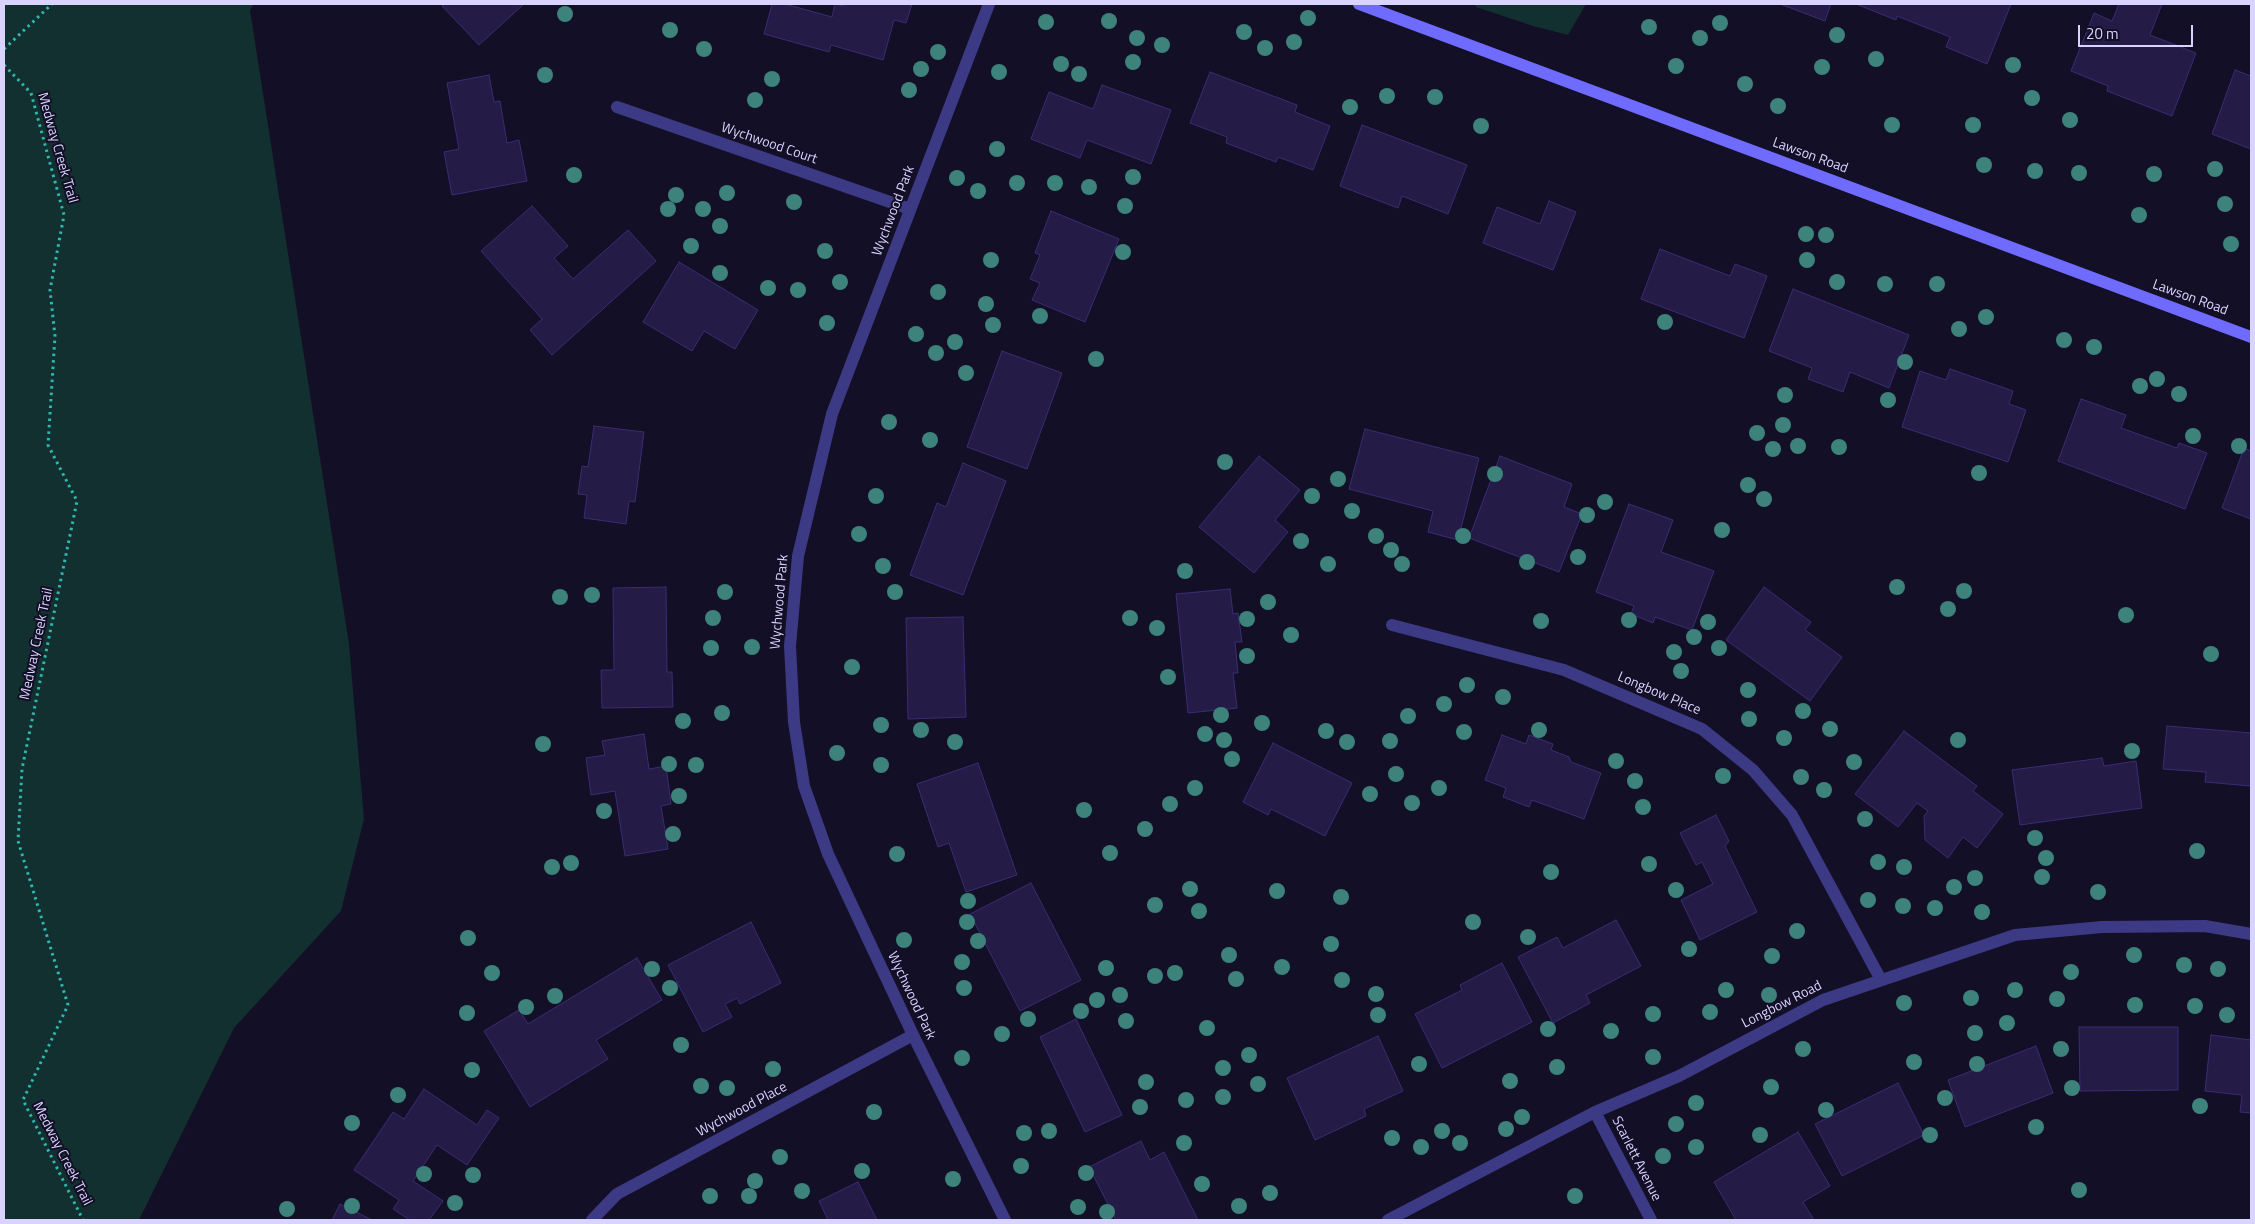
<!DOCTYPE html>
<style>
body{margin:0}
#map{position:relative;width:2255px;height:1224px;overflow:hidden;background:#130f26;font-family:"Titillium Web",sans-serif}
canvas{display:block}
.frame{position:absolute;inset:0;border:5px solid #d9d4ff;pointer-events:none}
.scale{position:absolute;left:2078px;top:25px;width:115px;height:22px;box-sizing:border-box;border:2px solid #d9d4ff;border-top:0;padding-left:6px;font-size:15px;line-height:18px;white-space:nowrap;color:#d9d4ff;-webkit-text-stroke:4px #130f26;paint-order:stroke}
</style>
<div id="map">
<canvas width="2255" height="1224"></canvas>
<div class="frame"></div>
<div class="scale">20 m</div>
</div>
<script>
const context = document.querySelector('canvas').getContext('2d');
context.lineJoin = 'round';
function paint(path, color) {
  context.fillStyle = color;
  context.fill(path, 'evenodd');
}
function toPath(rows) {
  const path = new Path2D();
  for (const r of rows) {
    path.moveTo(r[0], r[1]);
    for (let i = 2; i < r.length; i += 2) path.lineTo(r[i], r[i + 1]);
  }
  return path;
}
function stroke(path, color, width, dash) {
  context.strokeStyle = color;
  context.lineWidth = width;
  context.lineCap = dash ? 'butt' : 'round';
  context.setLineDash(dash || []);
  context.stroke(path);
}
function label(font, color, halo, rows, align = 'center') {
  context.font = font + ' "Titillium Web",sans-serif';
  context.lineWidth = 4;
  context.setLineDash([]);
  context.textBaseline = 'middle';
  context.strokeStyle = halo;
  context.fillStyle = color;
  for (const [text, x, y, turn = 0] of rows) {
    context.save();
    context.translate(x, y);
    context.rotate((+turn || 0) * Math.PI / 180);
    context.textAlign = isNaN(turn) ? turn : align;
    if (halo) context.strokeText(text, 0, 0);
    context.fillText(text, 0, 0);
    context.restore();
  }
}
paint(toPath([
 [4,4,254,4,250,10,349,644,364,819,341,911,234,1028,139,1220,4,1220],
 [1475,4,1586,4,1568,35,1533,26,1476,7]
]), '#12302f');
const building = toPath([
 [445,4,524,4,479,45,442,6,445,4],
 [772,4,785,4,832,17,835,4,843,6,844,4,912,4,906,23,894,20,883,60,831,45,829,52,764,34,772,4],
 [1780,4,1831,4,1825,21,1780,4],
 [1856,4,2011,4,1987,64,1946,47,1950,37,1897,16,1896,20,1856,4],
 [2119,4,2162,4,2150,35,2196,53,2172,116,2107,91,2108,86,2071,71,2094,13,2112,21,2119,4],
 [2235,70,2251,76,2251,149,2212,134,2235,70],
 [1210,72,1297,105,1295,112,1330,126,1313,170,1278,157,1276,162,1226,143,1227,137,1190,123,1210,72],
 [489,75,494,102,500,101,507,143,519,140,527,181,452,195,444,152,459,149,447,83,489,75],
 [1102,85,1171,110,1151,164,1087,140,1080,158,1031,139,1049,92,1093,109,1102,85],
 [1362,125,1467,165,1448,214,1402,196,1398,208,1340,186,1362,125],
 [1549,201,1576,212,1553,270,1483,243,1497,207,1540,224,1549,201],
 [532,206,568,246,554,258,573,279,628,230,656,261,552,355,530,330,542,319,481,251,532,206],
 [1051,211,1119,239,1085,322,1032,300,1040,283,1030,279,1040,255,1035,253,1051,211],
 [1660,249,1730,276,1735,264,1767,276,1744,338,1641,299,1660,249],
 [679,262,758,310,735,349,704,331,692,351,643,322,679,262],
 [1793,289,1909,335,1889,388,1850,372,1843,392,1808,379,1812,368,1769,351,1793,289],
 [1002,351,1062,373,1027,469,967,447,1002,351],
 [1950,369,2013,391,2009,404,2026,410,2008,462,1902,427,1920,371,1946,380,1950,369],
 [2081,399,2126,415,2121,428,2177,448,2179,443,2207,453,2185,509,2058,461,2081,399],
 [594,426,644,432,635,502,629,501,626,524,584,518,587,495,578,494,582,466,588,467,594,426],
 [1365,429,1479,458,1458,540,1428,532,1433,511,1349,489,1365,429],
 [2244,448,2251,451,2251,519,2222,508,2244,448],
 [1259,456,1300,490,1275,520,1288,532,1254,573,1199,527,1259,456],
 [1500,456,1572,484,1564,507,1582,514,1559,572,1469,538,1500,456],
 [963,463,1006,481,963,595,910,575,937,503,946,507,963,463],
 [1629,504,1673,520,1661,552,1714,571,1692,630,1655,617,1653,623,1631,614,1634,606,1596,592,1629,504],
 [666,587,667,672,672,672,673,707,602,708,601,670,614,670,613,588,666,587],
 [1764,587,1811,622,1805,630,1842,657,1810,701,1726,640,1764,587],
 [1230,589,1233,614,1238,613,1242,642,1235,642,1238,673,1233,673,1237,708,1188,713,1176,594,1230,589],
 [963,617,966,717,908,719,906,618,963,617],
 [2167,726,2251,733,2251,786,2205,782,2206,772,2163,769,2167,726],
 [1904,731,1977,786,1973,791,2003,814,1977,848,1963,837,1948,858,1925,840,1924,816,1928,811,1917,803,1898,827,1855,794,1904,731],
 [644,734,649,769,666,766,671,804,661,806,668,849,625,856,615,791,591,795,586,758,605,755,602,741,644,734],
 [1502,735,1526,744,1529,735,1553,744,1551,750,1569,757,1571,762,1601,773,1584,819,1532,800,1529,807,1503,797,1506,788,1485,780,1502,735],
 [1273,743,1352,783,1325,836,1271,809,1268,815,1243,802,1273,743],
 [2102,758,2104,766,2136,761,2142,808,2020,825,2012,770,2102,758],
 [978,763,1017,875,966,892,949,843,938,847,917,784,978,763],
 [1716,815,1729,841,1725,846,1757,912,1700,940,1681,900,1713,884,1702,862,1696,865,1680,833,1716,815],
 [1031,883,1081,980,1020,1011,970,914,1031,883],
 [1616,920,1641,966,1586,995,1590,1003,1553,1023,1518,957,1557,937,1563,948,1616,920],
 [751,922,781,983,740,1004,737,998,725,1004,732,1017,703,1032,668,965,751,922],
 [637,958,662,1000,596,1040,608,1059,530,1107,484,1031,519,1010,528,1024,637,958],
 [1502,963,1532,1022,1442,1068,1415,1014,1462,990,1460,985,1502,963],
 [1076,1019,1122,1115,1085,1132,1040,1037,1076,1019],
 [2079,1027,2178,1027,2178,1090,2080,1091,2079,1027],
 [2211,1035,2251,1040,2251,1113,2240,1112,2242,1095,2205,1091,2211,1035],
 [1378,1036,1403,1091,1364,1109,1366,1116,1315,1140,1287,1078,1378,1036],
 [2036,1046,2053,1093,1965,1127,1948,1080,2036,1046],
 [1898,1083,1924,1135,1842,1176,1815,1124,1898,1083],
 [424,1089,477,1125,487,1110,499,1118,467,1165,437,1145,413,1181,443,1201,429,1220,410,1220,393,1209,399,1200,354,1170,393,1112,404,1119,424,1089],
 [1798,1132,1830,1186,1803,1202,1814,1220,1736,1220,1714,1182,1798,1132],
 [1141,1141,1150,1160,1164,1152,1198,1220,1116,1220,1089,1167,1141,1141],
 [858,1182,877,1220,828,1220,819,1201,858,1182],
 [340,1204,372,1220,332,1220,340,1204]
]);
paint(building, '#241b47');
stroke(building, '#3b2d73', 1);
stroke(toPath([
 [4,49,52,4],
 [4,65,31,93,64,215,50,290,55,336,48,445,77,501,22,769,18,841,68,1005,23,1100,83,1220]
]), '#2fb8b0', 3, [2.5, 4]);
stroke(toPath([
 [989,4,832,414,798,556,790,646,794,722,804,786,828,854,913,1035,1005,1220],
 [617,107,910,209],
 [1392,625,1564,670,1702,729,1753,770,1792,815,1881,980],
 [1595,1112,1651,1220],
 [592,1220,617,1194,913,1035],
 [1388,1220,1595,1112,1679,1076,1823,1000,2015,935,2102,927,2205,926,2251,934]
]), '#3d3a85', 12);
stroke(toPath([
 [1359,4,2251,337]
]), '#6f6bff', 12);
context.fillStyle = '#3d827b';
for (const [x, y] of [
 [565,14],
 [1308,18],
 [1109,21],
 [1046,22],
 [1720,23],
 [1649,27],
 [670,30],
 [1244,32],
 [1837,35],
 [1137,38],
 [1700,38],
 [1294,42],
 [1162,45],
 [1265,48],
 [704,49],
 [938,52],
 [1876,59],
 [1133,62],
 [1061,64],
 [2013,65],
 [1676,66],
 [1822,67],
 [921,69],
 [999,72],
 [1079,74],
 [545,75],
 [772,79],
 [1745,84],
 [909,90],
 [1387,96],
 [1435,97],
 [2032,98],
 [755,100],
 [1778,106],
 [1350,107],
 [2070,120],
 [1892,125],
 [1973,125],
 [1481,126],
 [997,149],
 [1984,165],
 [2215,169],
 [2035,171],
 [2079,173],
 [2154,174],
 [574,175],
 [1133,177],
 [957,178],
 [1017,183],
 [1055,183],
 [1089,187],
 [978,191],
 [727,193],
 [676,195],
 [794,202],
 [2225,204],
 [1125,206],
 [668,209],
 [703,209],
 [2139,215],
 [720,226],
 [1806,234],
 [1826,235],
 [2231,244],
 [691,246],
 [825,251],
 [1123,252],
 [991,260],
 [1807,260],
 [720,273],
 [840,282],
 [1837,282],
 [1885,284],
 [1937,284],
 [768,288],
 [798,290],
 [938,292],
 [986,304],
 [1040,316],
 [1986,317],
 [1665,322],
 [827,323],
 [993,325],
 [1959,329],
 [916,334],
 [2064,340],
 [955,342],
 [2094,347],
 [936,353],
 [1096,359],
 [1905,362],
 [966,373],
 [2157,379],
 [2140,386],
 [2179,394],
 [1785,395],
 [1888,400],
 [889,422],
 [1783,425],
 [1757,433],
 [2193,436],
 [930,440],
 [1798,446],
 [2239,446],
 [1839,447],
 [1773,449],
 [1225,462],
 [1979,473],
 [1495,474],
 [1338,479],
 [1748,485],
 [876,496],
 [1312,496],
 [1764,499],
 [1605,502],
 [1352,511],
 [1587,515],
 [1722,530],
 [859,534],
 [1376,536],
 [1463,536],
 [1301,541],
 [1391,550],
 [1578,557],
 [1527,562],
 [1328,564],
 [1402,564],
 [883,566],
 [1185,571],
 [1897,587],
 [1964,591],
 [725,592],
 [895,592],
 [592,595],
 [560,597],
 [1268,602],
 [1948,609],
 [2126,615],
 [713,618],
 [1130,618],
 [1247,619],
 [1629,620],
 [1541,621],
 [1708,622],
 [1157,628],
 [1291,635],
 [1694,637],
 [752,647],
 [711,648],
 [1719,648],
 [1674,652],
 [2211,654],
 [1247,656],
 [852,667],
 [1681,671],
 [1168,677],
 [1467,685],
 [1748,690],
 [1503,697],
 [1444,704],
 [1803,711],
 [722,713],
 [1221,715],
 [1408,716],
 [1749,719],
 [683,721],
 [1262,723],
 [881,725],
 [1830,729],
 [921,730],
 [1539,730],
 [1326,731],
 [1464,732],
 [1205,734],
 [1784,738],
 [1224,740],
 [1958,740],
 [1390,741],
 [955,742],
 [1347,742],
 [543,744],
 [2132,751],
 [837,753],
 [1232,759],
 [1616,761],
 [1854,762],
 [669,764],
 [696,765],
 [881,765],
 [1396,774],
 [1723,776],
 [1801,777],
 [1635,781],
 [1195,788],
 [1439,788],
 [1824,790],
 [1370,794],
 [679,796],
 [1412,803],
 [1170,804],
 [1643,807],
 [1084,810],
 [604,811],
 [1865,819],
 [1145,829],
 [673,834],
 [2035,838],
 [2197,851],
 [1110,853],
 [897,854],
 [2046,858],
 [1878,862],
 [571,863],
 [1649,864],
 [552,867],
 [1904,867],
 [1551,872],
 [2042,877],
 [1975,878],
 [1954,887],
 [1190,889],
 [1676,890],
 [1277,891],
 [2098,892],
 [1341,897],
 [1868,900],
 [968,901],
 [1155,905],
 [1903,906],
 [1935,908],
 [1199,911],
 [1982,912],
 [967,922],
 [1473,922],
 [1797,931],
 [1528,937],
 [468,938],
 [904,940],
 [978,941],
 [1331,944],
 [1689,949],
 [1229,955],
 [2134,955],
 [1772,956],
 [962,962],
 [2184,965],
 [1282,967],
 [1106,968],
 [652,969],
 [2218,969],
 [2071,972],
 [492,973],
 [1175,973],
 [1155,976],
 [1236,979],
 [1342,980],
 [670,988],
 [964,988],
 [1726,990],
 [2015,990],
 [1376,994],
 [1120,995],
 [1769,995],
 [555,996],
 [1971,998],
 [2057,999],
 [1097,1000],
 [1904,1003],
 [2135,1005],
 [2195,1006],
 [526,1007],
 [1081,1011],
 [1710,1012],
 [467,1013],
 [1653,1014],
 [1378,1015],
 [2227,1015],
 [1028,1019],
 [1126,1021],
 [2007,1023],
 [1207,1028],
 [1548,1029],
 [1611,1031],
 [1975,1033],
 [1002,1034],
 [681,1045],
 [1803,1049],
 [2061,1049],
 [1249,1055],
 [1653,1057],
 [962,1058],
 [1914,1062],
 [1419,1064],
 [1977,1064],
 [1557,1067],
 [1223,1068],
 [773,1069],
 [472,1070],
 [1510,1081],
 [1146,1082],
 [1258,1084],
 [701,1086],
 [1771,1087],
 [727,1088],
 [2072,1088],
 [398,1095],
 [1223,1097],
 [1945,1098],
 [1186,1100],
 [1696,1103],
 [2200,1106],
 [1140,1107],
 [1826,1110],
 [874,1112],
 [1522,1117],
 [352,1123],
 [1676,1124],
 [2036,1127],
 [1506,1129],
 [1049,1131],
 [1442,1131],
 [1024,1133],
 [1760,1135],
 [1930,1135],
 [1392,1138],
 [1184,1143],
 [1460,1143],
 [1421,1147],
 [1696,1147],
 [1663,1156],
 [780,1157],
 [1021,1166],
 [862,1171],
 [1086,1173],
 [424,1174],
 [473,1175],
 [953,1179],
 [755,1181],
 [1202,1184],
 [2079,1190],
 [802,1191],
 [1270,1193],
 [710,1196],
 [749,1196],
 [1575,1196],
 [455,1203],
 [352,1206],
 [1239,1206],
 [1078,1207],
 [287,1209],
 [1107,1212]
]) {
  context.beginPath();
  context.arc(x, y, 8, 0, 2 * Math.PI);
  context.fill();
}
label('14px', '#d9d4ff', '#130f26', [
 ["Wychwood Court",769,144,19],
 ["Medway Creek Trail",57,148,74],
 ["Lawson Road",1810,156,20],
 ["Wychwood Park",894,211,-69],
 ["Lawson Road",2190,298,20],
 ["Wychwood Park",780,602,-85],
 ["Medway Creek Trail",37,644,-78],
 ["Longbow Place",1659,694,23],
 ["Wychwood Park",911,996,65],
 ["Longbow Road",1782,1005,-27],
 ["Wychwood Place",742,1110,-28],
 ["Medway Creek Trail",62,1154,63],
 ["Scarlett Avenue",1636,1159,63]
]);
</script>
